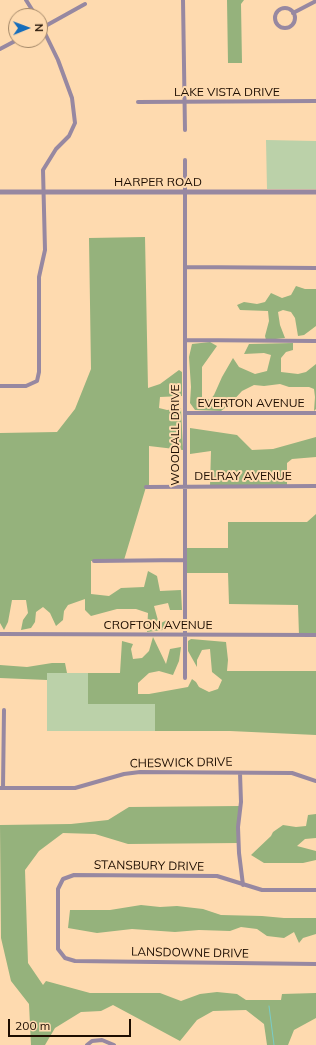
<!DOCTYPE html>
<style>
body{margin:0}
#map{position:relative;width:316px;height:1045px;overflow:hidden;background:#fedaaf;font-family:Mulish,sans-serif}
canvas{display:block}
.north{position:absolute;left:8px;top:8px;width:40px;height:40px;box-sizing:border-box;background:#fedaaf;border:1px solid #a48869;border-radius:50%;rotate:89deg;font-size:11px;font-weight:700;line-height:16px;text-align:center;color:#1d0d00}
.north::after{content:'';display:block;margin:auto;width:14px;height:18px;background:#166dbb;clip-path:polygon(50% 0,100% 100%,50% 72%,0 100%)}
.scale{position:absolute;left:8px;top:1019px;width:123px;height:18px;box-sizing:border-box;border:2px solid #1d0d00;border-top:0;padding-left:5px;font-size:12px;line-height:14px;white-space:nowrap;color:#1d0d00;-webkit-text-stroke:3px #fedaaf;paint-order:stroke}
</style>
<div id="map">
<canvas width="316" height="1045"></canvas>
<div class="north">N</div>
<div class="scale">200 m</div>
</div>
<script>
const context = document.querySelector('canvas').getContext('2d');
context.lineJoin = 'round';
function paint(path, color) {
  context.fillStyle = color;
  context.fill(path, 'evenodd');
}
function toPath(rows) {
  const path = new Path2D();
  for (const r of rows) {
    if (r.length === 3) {
      path.moveTo(r[0] + r[2], r[1]);
      path.arc(r[0], r[1], r[2], 0, 2 * Math.PI);
      continue;
    }
    path.moveTo(r[0], r[1]);
    for (let i = 2; i < r.length; i += 2) path.lineTo(r[i], r[i + 1]);
  }
  return path;
}
function stroke(path, color, width, dash) {
  context.strokeStyle = color;
  context.lineWidth = width;
  context.lineCap = dash ? 'butt' : 'round';
  context.setLineDash(dash || []);
  context.stroke(path);
}
function label(font, color, halo, rows, align = 'center') {
  context.font = font + ' Mulish,sans-serif';
  context.lineWidth = 4;
  context.setLineDash([]);
  context.textBaseline = 'middle';
  context.strokeStyle = halo;
  context.fillStyle = color;
  for (const [text, x, y, turn = 0] of rows) {
    context.save();
    context.translate(x, y);
    context.rotate((+turn || 0) * Math.PI / 180);
    context.textAlign = isNaN(turn) ? turn : align;
    if (halo) context.strokeText(text, 0, 0);
    context.fillText(text, 0, 0);
    context.restore();
  }
}
paint(toPath([
 [266,140,316,141,316,189,267,189],
 [47,673,88,673,88,704,155,704,155,731,47,731]
]), '#bbd1a9');
paint(toPath([
 [227,0,244,0,241,4,242,63,228,63],
 [145,237,148,388,160,384,179,370,182,372,182,396,160,397,159,408,167,410,181,408,183,450,149,446,149,487,146,487,124,560,91,561,91,594,109,596,121,588,144,587,148,571,157,576,160,591,181,590,182,610,170,610,168,603,154,606,159,624,167,620,163,630,147,632,148,613,136,609,117,609,91,616,85,610,85,599,68,605,64,611,63,620,56,626,50,613,43,607,36,612,35,622,31,628,21,630,23,620,28,613,26,600,12,600,8,622,4,630,0,623,0,433,57,432,75,409,91,369,89,238],
 [296,286,305,289,316,289,316,326,304,335,298,336,295,318,291,312,283,310,278,312,280,325,285,338,266,340,265,336,269,321,268,311,240,310,237,305,244,302,257,304,265,302,271,293,282,298,291,295],
 [210,342,217,346,202,367,202,397,210,400,214,395,222,377,233,358,239,367,255,374,267,371,271,355,264,353,244,354,249,344,293,343,293,350,286,352,281,358,281,372,298,374,306,372,316,364,316,409,314,411,315,397,314,389,309,387,289,387,280,384,264,386,254,385,242,391,230,404,221,411,195,410,190,403,191,387,189,357,192,344],
 [190,428,237,435,252,450,273,449,316,437,316,457,292,459,287,463,287,486,210,486,211,451,190,454],
 [316,514,316,635,299,635,298,605,229,604,228,573,185,573,185,548,228,548,228,522,307,522],
 [153,637,166,664,170,649,181,647,179,661,173,675,159,671,149,673,138,683,138,694,149,694,188,687,192,679,196,682,199,687,209,692,218,689,222,680,212,672,210,649,202,650,197,660,197,667,188,651,188,641,191,639,226,642,228,660,227,671,316,671,316,735,230,731,155,731,155,704,88,704,88,673,120,673,122,641,133,644,131,649,133,659,142,658,149,651],
 [52,663,65,663,67,673,47,673,47,680,0,678,0,665,27,667],
 [240,806,239,843,128,844,95,834,63,833,39,851,25,870,28,963,43,985,46,981,90,993,160,993,181,1001,200,994,217,992,237,994,246,1000,281,1000,282,994,316,993,316,1018,294,1030,288,1045,267,1045,264,1024,246,1010,213,1011,197,1020,180,1041,113,1005,101,1011,81,1012,55,1028,45,1045,31,1045,29,1004,11,981,1,938,0,825,71,824,108,820,129,807],
 [316,814,316,838,305,839,297,846,316,851,316,860,303,863,264,863,251,855,271,836,273,832,283,825,296,827,306,826,308,815],
 [141,905,160,907,177,906,203,909,221,915,262,916,284,918,316,918,316,934,303,938,299,943,294,932,284,938,267,936,257,929,241,927,230,931,199,930,175,932,132,929,97,933,68,928,70,910,110,910]
]), '#95b27c');
stroke(toPath([
 [269,1006,274,1045]
]), '#79cdc8', 1);
stroke(toPath([
 [26,0,36,16],
 [183,0,185,130],
 [285,18,10],
 [293,13,316,1],
 [40,29,85,4],
 [0,49,17,40],
 [138,102,316,101],
 [186,267,316,268],
 [186,340,316,341],
 [0,386,26,386,37,381,39,372,39,277,45,250,43,170,56,149,69,136,75,123,72,98,58,60,40,23],
 [186,413,316,413],
 [146,487,316,486],
 [94,561,184,560],
 [0,634,316,635],
 [185,678,185,160],
 [240,773,241,802,238,827,239,853,243,885],
 [0,788,75,788,124,774,140,772,292,773,316,781],
 [3,788,4,710],
 [316,890,262,890,217,876,74,875,63,879,58,889,58,949,65,958,75,961,316,964],
 [87,1045,92,1041,102,1040,114,1045]
]), '#9788a1', 4);
stroke(toPath([
 [0,192,316,192]
]), '#9788a1', 5);
label('12px', '#1d0d00', '#fedaaf', [
 ["LAKE VISTA DRIVE",227,92],
 ["HARPER ROAD",158,182],
 ["EVERTON AVENUE",251,403],
 ["WOODALL DRIVE",175,435,-90],
 ["DELRAY AVENUE",243,476],
 ["CROFTON AVENUE",158,625],
 ["CHESWICK DRIVE",181,763,-1],
 ["STANSBURY DRIVE",149,866,1],
 ["LANSDOWNE DRIVE",190,953,1]
]);
</script>
